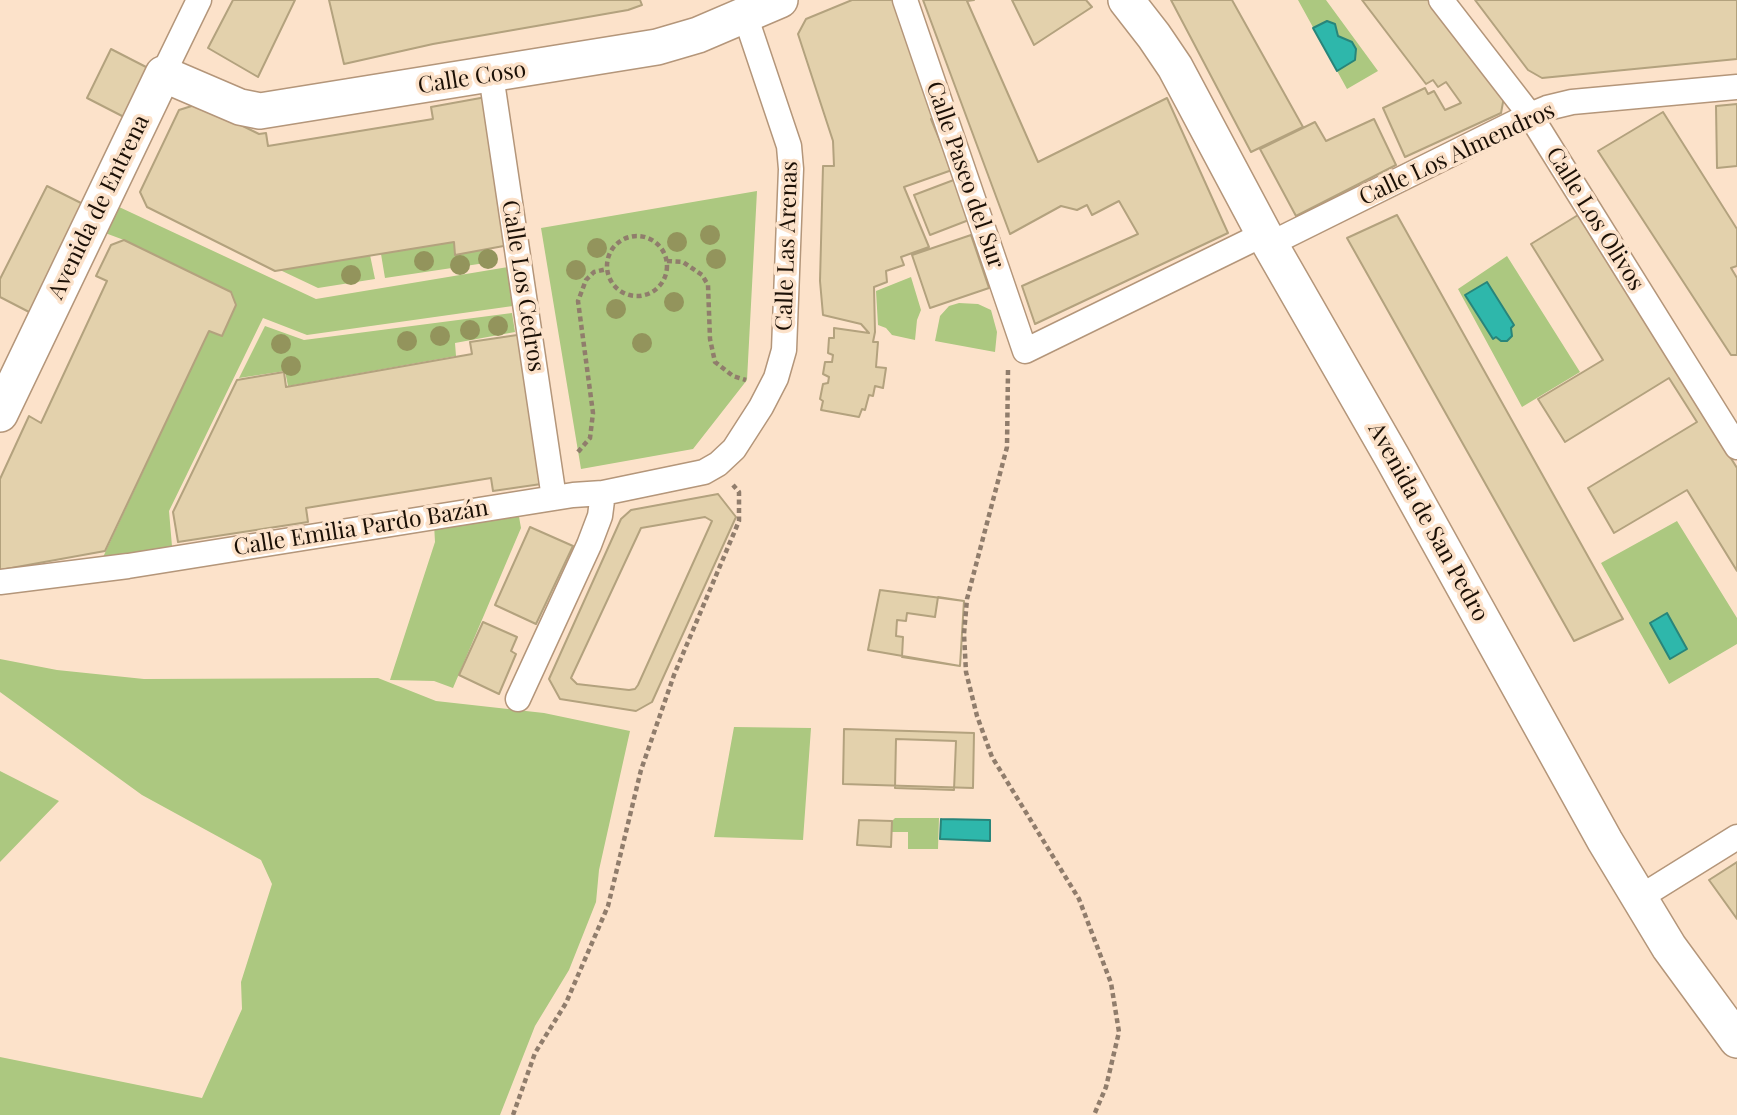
<!DOCTYPE html>
<meta charset="utf-8">
<style>
body{margin:0}
canvas{display:block;background:#fce2ca}
</style>
<canvas width="1737" height="1115"></canvas>
<script>
const context = document.querySelector('canvas').getContext('2d');
context.lineJoin = 'round';
function paint(path, color) {
  context.fillStyle = color;
  context.fill(path, 'evenodd');
}
function toPath(rows) {
  const path = new Path2D();
  for (const r of rows) {
    if (r.length === 3) {
      path.moveTo(r[0] + r[2], r[1]);
      path.arc(r[0], r[1], r[2], 0, 2 * Math.PI);
      continue;
    }
    path.moveTo(r[0], r[1]);
    for (let i = 2; i < r.length; i += 2) path.lineTo(r[i], r[i + 1]);
  }
  return path;
}
function stroke(path, color, width, dash) {
  context.strokeStyle = color;
  context.lineWidth = width;
  context.lineCap = dash ? 'butt' : 'round';
  context.setLineDash(dash || []);
  context.stroke(path);
}
function label(font, color, halo, rows, align = 'center') {
  context.font = font + ' "Playfair Display",serif';
  context.lineWidth = 7;
  context.setLineDash([]);
  context.textBaseline = 'middle';
  context.strokeStyle = halo;
  context.fillStyle = color;
  for (const [text, x, y, turn = 0] of rows) {
    context.save();
    context.translate(x, y);
    context.rotate((+turn || 0) * Math.PI / 180);
    context.textAlign = isNaN(turn) ? turn : align;
    if (halo) context.strokeText(text, 0, 0);
    context.fillText(text, 0, 0);
    context.restore();
  }
}
paint(toPath([
 [1298,0,1326,0,1378,71,1347,89],
 [757,191,747,380,693,449,581,469,541,228],
 [102,199,316,299,520,265,527,304,307,335,263,318,169,511,173,558,97,570,209,331,222,336,236,305,231,292,124,240,89,227],
 [454,242,455,255,489,249,492,262,385,278,381,254],
 [370,255,375,279,318,288,280,270],
 [1507,256,1580,372,1522,407,1458,289],
 [911,277,921,310,917,320,915,340,892,335,886,328,878,325,876,291],
 [959,303,978,304,991,310,997,332,995,352,935,341,940,316,949,306],
 [512,313,515,332,455,343,456,356,288,386,285,371,239,378,265,326,304,340],
 [518,511,521,528,453,688,434,681,390,680,435,542,434,524],
 [1677,521,1737,618,1737,644,1669,684,1601,563],
 [0,659,57,670,144,679,378,678,436,701,544,713,630,731,599,870,596,902,569,970,535,1026,500,1115,0,1115,0,1057,202,1098,242,1009,241,982,272,884,261,860,142,795,0,692],
 [734,727,811,728,803,840,714,837],
 [0,771,59,801,0,862],
 [895,818,939,818,938,849,908,849,908,832,891,832,892,821]
]), '#acc880');
const water = toPath([
 [1327,21,1335,24,1338,36,1352,42,1356,49,1355,60,1337,71,1313,28,1327,21],
 [1487,282,1514,325,1511,328,1512,336,1507,341,1501,341,1496,337,1493,339,1465,295,1487,282],
 [1667,613,1687,649,1670,659,1650,623,1667,613],
 [941,819,990,820,990,841,940,839,941,819]
]);
paint(water, '#2eb7ab');
stroke(water, '#28857a', 2);
const building = toPath([
 [233,0,295,0,258,77,208,48,233,0],
 [329,0,640,0,642,5,628,10,433,44,344,64,329,0],
 [852,0,898,0,936,118,931,119,952,170,904,187,929,247,901,257,904,265,886,271,887,282,874,287,875,332,873,342,878,342,876,367,886,368,883,388,875,386,873,396,869,395,865,410,862,409,859,417,821,410,823,401,820,399,823,384,828,383,829,377,823,374,825,362,832,362,833,355,828,353,829,338,834,338,834,328,869,333,861,324,823,315,820,281,823,166,834,166,833,141,798,34,806,19,852,0],
 [923,0,974,0,967,1,1038,162,1167,98,1228,233,1035,324,1022,286,1138,234,1119,201,1092,215,1087,205,1077,210,1061,206,1010,234,923,0],
 [1012,0,1086,0,1092,7,1034,45,1012,0],
 [1171,0,1232,0,1303,127,1251,152,1171,0],
 [1362,0,1429,0,1504,97,1501,113,1405,157,1383,108,1425,88,1428,94,1434,91,1445,110,1461,103,1446,82,1438,87,1433,80,1426,84,1362,0],
 [1475,0,1737,0,1737,59,1542,78,1528,70,1475,0],
 [111,49,148,68,124,117,87,98,111,49],
 [486,97,509,245,455,255,454,242,275,271,147,207,140,192,179,110,198,104,259,134,266,133,268,146,433,119,431,107,486,97],
 [1737,104,1737,166,1717,168,1716,106,1737,104],
 [1663,112,1737,229,1737,266,1731,268,1737,278,1737,355,1731,355,1598,151,1663,112],
 [1374,119,1396,165,1296,216,1260,149,1315,122,1326,141,1374,119],
 [959,178,974,218,930,235,914,195,959,178],
 [47,186,83,204,31,313,0,297,0,279,47,186],
 [1397,215,1623,619,1574,641,1347,238,1397,215],
 [1578,215,1737,468,1737,571,1687,490,1614,533,1588,488,1697,422,1669,378,1565,442,1538,399,1603,360,1531,244,1578,215],
 [971,235,989,288,930,308,912,255,971,235],
 [124,240,231,292,236,305,222,336,209,331,105,551,0,570,0,479,29,416,41,423,107,281,96,276,111,245,124,240],
 [524,334,548,483,493,491,491,478,306,508,308,522,178,542,173,512,237,380,284,372,286,387,472,354,470,342,524,334],
 [718,494,736,517,652,702,636,711,560,699,549,679,621,519,631,510,718,494],
 [705,517,712,521,638,685,635,689,629,690,577,684,571,678,641,528,705,517],
 [530,527,573,546,536,624,495,605,530,527],
 [880,590,964,601,960,666,868,650,880,590],
 [938,597,964,601,960,666,902,657,903,637,896,636,897,620,906,621,907,613,935,617,938,597],
 [483,622,517,637,511,651,516,654,499,694,459,675,483,622],
 [844,729,974,733,973,788,843,784,844,729],
 [896,739,956,741,954,790,895,788,896,739],
 [859,820,892,821,891,847,857,845,859,820],
 [1737,862,1737,919,1709,880,1737,862]
]);
paint(building, '#e3d1ac');
stroke(building, '#b3a27e', 2);
const minor = toPath([
 [905,0,1025,351,1264,234],
 [1441,0,1530,115,1737,447],
 [163,74,199,0],
 [491,75,554,498],
 [1270,244,1530,115,1547,108,1572,102,1737,87],
 [0,582,128,566,573,495,603,493,704,472,718,464,734,449,761,407,776,378,784,350,791,169,789,146,745,15],
 [518,699,589,545,600,516,603,493],
 [1639,898,1737,837]
]);
const secondary = toPath([
 [1126,0,1154,36,1175,67,1264,234,1392,457,1605,841,1669,947,1737,1040],
 [0,414,163,74,240,107,260,111,657,47,698,35,780,0]
]);
stroke(minor, '#b4967a', 27);
stroke(secondary, '#b4967a', 38);
stroke(toPath([
 [637,266,30],
 [667,261,683,262,702,275,708,285,710,339,715,362,733,376,746,380],
 [1008,370,1007,447,967,599,964,634,966,672,977,716,992,757,1079,899,1111,983,1119,1032,1106,1087,1094,1115],
 [578,452,590,438,593,413,578,301,586,280,594,272,607,269],
 [513,1115,535,1053,566,1003,608,906,641,770,674,675,739,521,739,492,733,485]
]), '#907d6c', 4.5, [5, 3.5]);
stroke(minor, '#fff', 24);
stroke(secondary, '#fff', 35);
context.fillStyle = '#93945c';
for (const [x, y] of [
 [710,235],
 [677,242],
 [597,248],
 [488,259],
 [716,259],
 [424,261],
 [460,265],
 [576,270],
 [351,275],
 [674,302],
 [616,309],
 [498,326],
 [470,330],
 [440,336],
 [407,341],
 [642,343],
 [281,344],
 [291,366]
]) {
  context.beginPath();
  context.arc(x, y, 10, 0, 2 * Math.PI);
  context.fill();
}
label('23px', '#1b1006', '#fce2ca', [
 ["Calle Coso",472,78,-9],
 ["Calle Los Almendros",1457,154,-25],
 ["Calle Paseo del Sur",965,175,71],
 ["Avenida de Entrena",99,207,-64],
 ["Calle Los Olivos",1595,219,58],
 ["Calle Las Arenas",787,246,-88],
 ["Calle Los Cedros",523,286,81],
 ["Avenida de San Pedro",1428,522,61],
 ["Calle Emilia Pardo Bazán",361,528,-9]
]);
</script>
